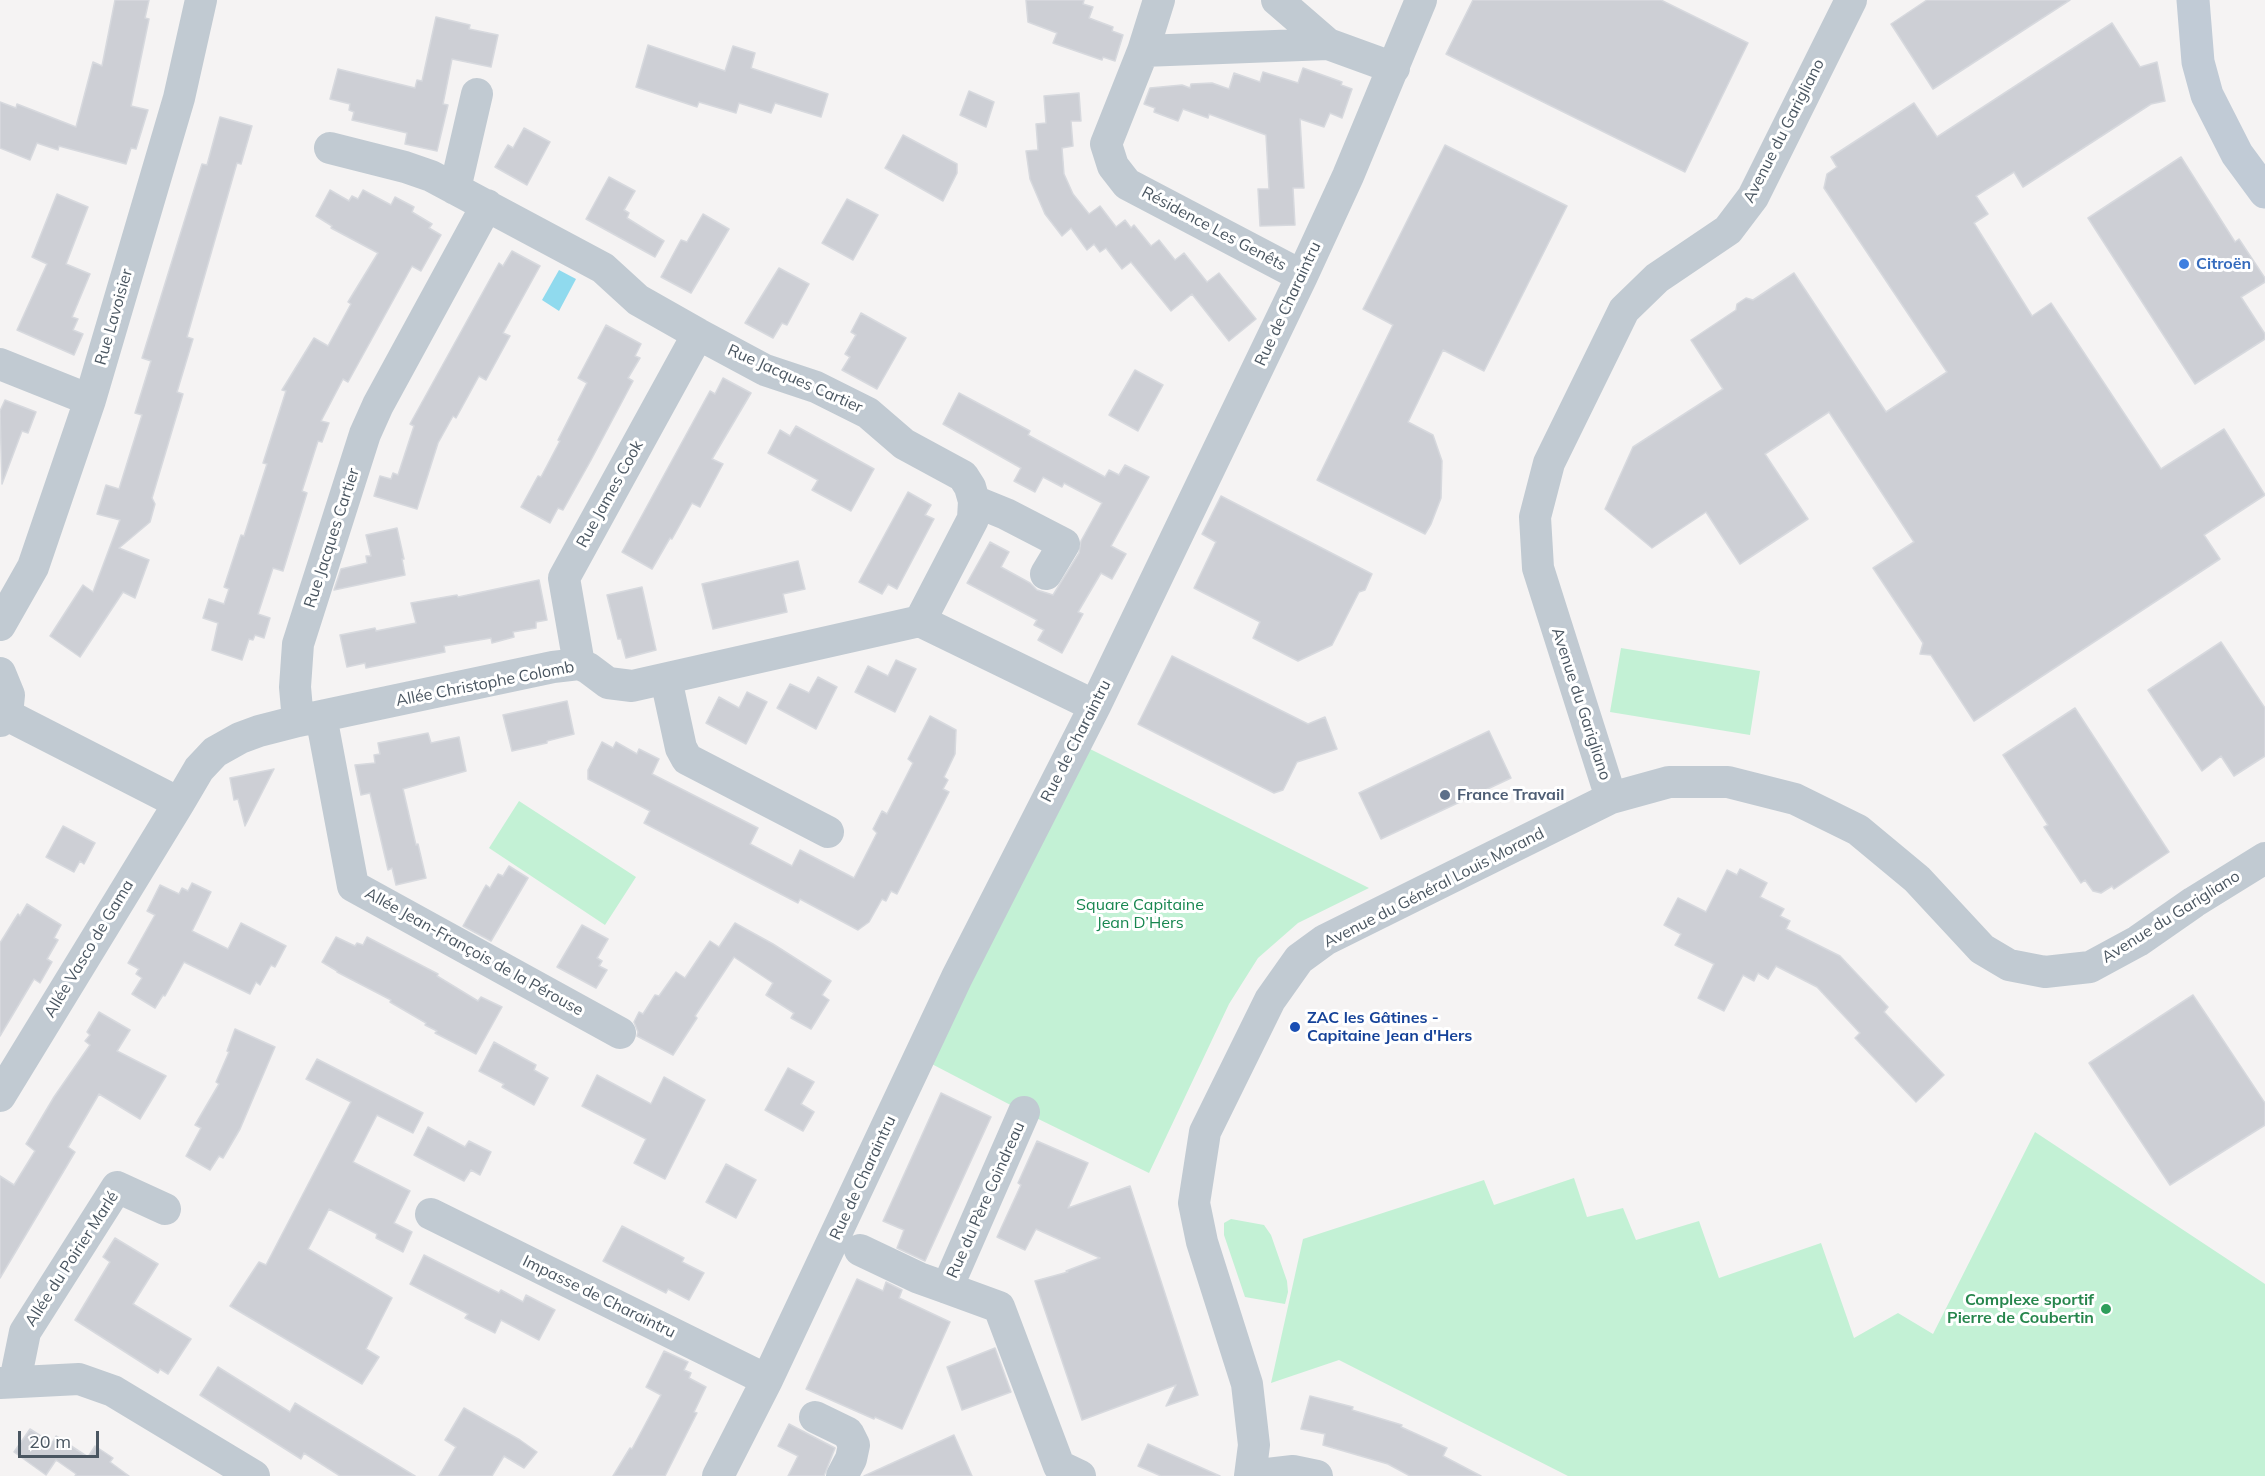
<!DOCTYPE html>
<meta charset="utf-8">
<style>
body{margin:0}
#map{position:relative;width:2265px;height:1476px;overflow:hidden;background:#f5f3f3;font-family:Mulish,sans-serif}
canvas{display:block}
.scale{position:absolute;left:18px;top:1431px;width:81px;height:27px;box-sizing:border-box;border:3px solid #4a5661;border-top:0;padding-left:8px;font-size:18px;line-height:21px;white-space:nowrap;color:#4a5661;-webkit-text-stroke:4px #fff;paint-order:stroke}
</style>
<div id="map">
<canvas width="2265" height="1476"></canvas>
<div class="scale">20 m</div>
</div>
<script>
const context = document.querySelector('canvas').getContext('2d');
context.lineJoin = 'round';
function paint(path, color) {
  context.fillStyle = color;
  context.fill(path, 'evenodd');
}
function toPath(rows) {
  const path = new Path2D();
  for (const r of rows) {
    path.moveTo(r[0], r[1]);
    for (let i = 2; i < r.length; i += 2) path.lineTo(r[i], r[i + 1]);
  }
  return path;
}
function stroke(path, color, width, dash) {
  context.strokeStyle = color;
  context.lineWidth = width;
  context.lineCap = dash ? 'butt' : 'round';
  context.setLineDash(dash || []);
  context.stroke(path);
}
function label(font, color, halo, rows, align = 'center') {
  context.font = font + ' Mulish,sans-serif';
  context.lineWidth = 6;
  context.setLineDash([]);
  context.textBaseline = 'middle';
  context.strokeStyle = halo;
  context.fillStyle = color;
  for (const [text, x, y, turn = 0] of rows) {
    context.save();
    context.translate(x, y);
    context.rotate((+turn || 0) * Math.PI / 180);
    context.textAlign = isNaN(turn) ? turn : align;
    if (halo) context.strokeText(text, 0, 0);
    context.fillText(text, 0, 0);
    context.restore();
  }
}
paint(toPath([
 [1621,648,1760,671,1750,735,1610,712],
 [1088,748,1369,888,1298,923,1258,958,1229,1004,1149,1173,1024,1112,926,1061],
 [519,801,636,877,605,925,489,848],
 [2035,1132,2265,1284,2265,1476,1568,1476,1339,1360,1271,1383,1303,1239,1484,1180,1494,1205,1574,1178,1587,1217,1623,1208,1636,1240,1699,1221,1719,1278,1821,1243,1854,1338,1898,1313,1933,1334],
 [1231,1219,1264,1225,1271,1235,1287,1281,1288,1292,1285,1304,1245,1297,1224,1235,1224,1223]
]), '#c3f1d5');
paint(toPath([
 [559,270,576,279,559,311,542,300]
]), '#90daee');
const building = toPath([
 [115,0,149,0,145,18,149,19,131,106,148,110,136,149,131,148,126,164,59,146,58,150,37,143,30,160,0,148,0,102,16,108,17,104,76,127,93,62,102,66,115,0],
 [1026,0,1084,0,1083,4,1093,7,1089,18,1113,27,1112,31,1123,35,1115,61,1103,57,1102,60,1053,43,1057,33,1028,22,1026,0],
 [1473,0,1661,0,1748,43,1685,172,1446,54,1473,0],
 [1927,0,2070,0,1933,89,1891,24,1927,0],
 [436,17,470,25,469,29,498,35,491,67,452,59,443,104,448,105,437,151,405,144,407,133,352,120,354,112,349,110,350,104,330,99,338,69,415,88,417,80,422,81,436,17],
 [2112,23,2140,67,2157,62,2165,101,2151,104,2023,187,2014,172,1976,196,1988,214,1974,223,2032,316,2051,303,2161,469,2224,429,2265,495,2204,535,2220,559,1974,721,1931,655,1920,654,1923,643,1873,568,1914,542,1829,412,1765,454,1808,519,1740,564,1706,512,1652,548,1605,509,1633,447,1723,389,1691,340,1736,310,1737,304,1746,298,1753,300,1794,273,1886,412,1947,372,1824,188,1827,174,1837,167,1831,157,1914,103,1937,137,2112,23],
 [648,45,725,71,733,46,755,53,751,68,828,94,821,117,775,103,771,113,739,103,736,113,699,102,697,107,636,87,648,45],
 [1303,68,1342,82,1341,85,1352,89,1342,118,1330,113,1324,127,1300,119,1304,188,1293,188,1295,225,1260,226,1258,189,1269,189,1266,135,1209,114,1208,118,1183,109,1178,121,1154,112,1155,108,1144,104,1150,88,1182,85,1190,88,1191,84,1212,83,1229,89,1234,73,1260,82,1263,72,1298,83,1303,68],
 [969,91,994,102,986,127,960,115,969,91],
 [1079,93,1081,121,1071,121,1073,146,1062,148,1064,174,1073,194,1089,214,1100,206,1116,227,1125,220,1131,228,1134,225,1151,246,1159,240,1175,260,1184,253,1207,282,1219,273,1256,319,1229,341,1192,294,1171,311,1131,262,1122,269,1106,248,1100,252,1094,244,1087,250,1071,228,1062,236,1045,214,1030,179,1026,151,1038,150,1036,124,1046,123,1044,96,1079,93],
 [220,117,252,126,241,164,237,163,187,337,193,339,177,392,183,394,152,498,155,504,150,522,119,548,149,560,135,598,123,592,80,657,50,636,83,585,93,592,120,520,97,514,106,485,119,489,142,415,135,413,151,361,142,358,202,164,207,165,220,117],
 [524,128,550,142,527,185,495,167,508,145,513,148,524,128],
 [903,135,957,164,957,173,943,201,885,168,903,135],
 [1445,145,1567,206,1484,371,1443,350,1408,422,1433,435,1442,461,1441,498,1431,524,1425,534,1317,480,1393,325,1363,309,1445,145],
 [2181,157,2235,242,2239,239,2265,278,2265,282,2241,297,2265,334,2265,339,2195,384,2088,218,2181,157],
 [609,177,635,191,624,210,629,213,627,218,664,241,655,257,586,219,609,177],
 [330,190,349,201,352,196,358,199,363,190,391,205,395,197,414,207,412,212,432,224,429,228,441,235,421,271,412,266,348,382,343,379,321,421,329,423,322,442,318,441,302,491,307,493,283,571,273,568,258,614,270,618,264,638,255,635,253,640,249,639,242,660,212,650,218,623,203,618,209,599,224,604,229,589,224,587,241,535,244,536,267,464,263,463,286,391,282,390,314,338,328,346,351,304,348,302,378,253,331,228,332,226,316,216,330,190],
 [57,194,88,207,66,264,90,274,72,317,78,319,73,330,83,334,74,355,17,330,47,264,32,257,57,194],
 [847,199,878,215,853,260,822,243,847,199],
 [703,214,729,229,691,293,661,277,681,240,687,242,703,214],
 [512,251,540,266,503,333,510,336,486,380,479,376,456,418,453,416,438,443,417,509,374,496,380,476,391,479,393,473,398,475,414,426,410,424,499,263,503,266,512,251],
 [779,268,809,284,787,325,782,323,773,338,745,323,779,268],
 [861,313,906,338,877,389,842,370,850,357,845,354,856,335,851,332,861,313],
 [606,325,641,344,635,356,640,358,628,378,633,381,591,460,563,510,558,508,550,523,521,507,538,476,541,477,560,441,558,440,587,383,578,378,606,325],
 [1135,370,1163,385,1138,431,1109,415,1135,370],
 [723,378,751,393,712,459,723,464,700,507,692,503,672,539,670,538,652,569,622,552,710,391,715,394,723,378],
 [959,393,1030,431,1028,435,1105,477,1109,470,1119,475,1125,465,1149,477,1111,546,1126,554,1112,579,1101,573,1078,612,1083,614,1062,653,1038,640,1044,630,1034,625,1037,620,967,583,990,542,1009,552,1001,567,1030,583,1037,590,1053,595,1079,553,1081,541,1102,503,1064,483,1062,487,1043,477,1035,492,1014,481,1021,468,943,424,959,393],
 [5,400,36,412,28,433,22,431,2,484,0,411,5,400],
 [796,426,874,469,851,511,812,490,818,480,768,453,780,430,790,436,796,426],
 [908,492,931,505,925,515,934,519,897,589,888,584,882,594,859,582,908,492],
 [1221,496,1372,574,1365,590,1359,592,1332,645,1298,661,1253,638,1260,622,1194,588,1216,542,1202,534,1221,496],
 [397,528,404,559,402,559,405,575,334,590,341,569,367,563,366,556,371,556,366,535,397,528],
 [798,561,805,589,783,594,787,612,713,629,702,584,798,561],
 [539,580,547,620,536,622,536,628,513,632,514,637,492,643,491,638,444,646,445,652,366,668,365,663,347,667,340,635,375,628,376,631,416,623,411,603,457,595,458,597,539,580],
 [642,587,656,650,626,658,621,639,618,639,607,595,642,587],
 [2221,642,2265,708,2265,756,2234,776,2221,756,2202,771,2148,690,2221,642],
 [1172,656,1308,724,1325,717,1337,749,1297,762,1283,790,1274,793,1138,724,1172,656],
 [896,660,916,669,895,712,855,692,868,666,888,676,896,660],
 [818,677,837,687,816,729,777,708,790,684,809,693,818,677],
 [747,692,767,702,746,744,706,723,719,697,739,708,747,692],
 [567,701,574,734,547,741,547,743,512,751,503,715,567,701],
 [2075,708,2169,852,2114,889,2112,886,2101,893,2093,891,2085,880,2081,883,2044,827,2048,825,2003,755,2075,708],
 [930,716,956,730,955,754,944,777,948,780,943,789,949,792,897,894,891,891,886,901,882,899,869,922,858,930,800,899,798,903,644,823,650,811,588,779,588,770,602,742,613,748,616,742,637,754,639,749,659,759,652,774,758,828,750,844,792,866,800,850,854,878,877,833,873,829,882,811,887,814,913,763,908,759,930,716],
 [1489,731,1511,778,1381,839,1359,793,1489,731],
 [428,733,431,743,459,737,466,771,403,789,416,845,418,844,426,878,396,885,392,868,388,870,370,793,361,795,355,765,375,763,374,755,380,754,378,743,428,733],
 [274,769,245,826,238,799,234,800,230,778,274,769],
 [63,826,95,843,84,864,80,861,74,872,46,857,63,826],
 [509,866,528,878,491,941,463,926,486,885,490,888,498,874,503,876,509,866],
 [1740,869,1767,883,1760,897,1784,909,1780,916,1790,921,1786,929,1840,956,1888,1007,1884,1012,1944,1075,1916,1102,1855,1038,1860,1033,1817,987,1776,966,1768,979,1758,973,1754,981,1743,975,1724,1011,1698,998,1714,964,1675,945,1681,934,1664,925,1678,898,1706,912,1727,870,1737,875,1740,869],
 [192,883,211,892,192,931,228,949,241,923,286,946,275,967,271,965,260,985,256,982,250,994,184,962,165,996,163,995,155,1008,132,994,142,978,136,974,139,969,128,963,155,915,147,911,160,885,179,894,182,888,188,891,192,883],
 [27,904,61,925,54,938,58,940,47,959,52,962,40,983,34,979,0,1036,0,943,18,914,20,916,27,904],
 [735,923,773,944,831,981,822,995,829,1000,811,1029,791,1018,794,1013,766,995,773,983,734,957,695,1016,697,1018,673,1055,637,1036,638,1032,634,1022,639,1012,643,1014,655,995,659,996,676,972,685,978,710,941,719,947,735,923],
 [582,925,608,939,597,958,602,961,599,966,607,970,596,988,557,967,582,925],
 [336,937,355,946,357,943,363,945,367,937,438,974,437,976,478,1001,481,997,502,1007,476,1054,435,1033,437,1031,425,1025,426,1023,390,1002,391,1000,337,972,337,971,322,962,336,937],
 [2193,995,2265,1103,2265,1125,2170,1185,2089,1063,2193,995],
 [99,1012,130,1030,117,1051,166,1076,140,1119,99,1094,68,1147,75,1152,0,1278,0,1176,14,1185,35,1151,26,1144,54,1097,90,1045,85,1041,90,1035,87,1032,99,1012],
 [235,1029,275,1047,240,1129,223,1158,219,1156,210,1170,186,1156,201,1128,195,1125,219,1084,216,1082,229,1052,227,1051,235,1029],
 [494,1042,536,1065,534,1070,548,1078,534,1105,502,1087,504,1084,479,1071,494,1042],
 [317,1059,423,1113,413,1133,377,1115,353,1162,410,1191,394,1223,412,1232,403,1252,376,1238,377,1234,329,1209,308,1249,392,1298,366,1349,379,1357,362,1384,230,1306,259,1262,266,1265,351,1102,306,1079,317,1059],
 [788,1068,814,1082,801,1104,814,1112,803,1131,765,1110,788,1068],
 [597,1075,651,1104,664,1077,705,1100,665,1179,634,1163,646,1139,582,1106,597,1075],
 [941,1093,991,1117,925,1261,897,1248,904,1230,883,1221,941,1093],
 [428,1127,465,1147,469,1141,491,1152,480,1175,471,1170,464,1181,414,1155,428,1127],
 [1037,1141,1088,1163,1068,1208,1130,1186,1198,1395,1166,1406,1176,1385,1082,1420,1035,1281,1068,1272,1066,1271,1100,1258,1036,1229,1025,1250,997,1237,1021,1185,1018,1183,1037,1141],
 [726,1164,756,1180,736,1218,706,1202,726,1164],
 [622,1226,684,1258,682,1262,704,1273,689,1300,668,1289,666,1293,603,1261,622,1226],
 [115,1238,158,1264,133,1304,191,1339,168,1374,160,1369,158,1373,75,1320,110,1262,103,1257,115,1238],
 [424,1255,499,1293,501,1290,523,1302,526,1295,555,1310,539,1340,501,1320,495,1333,465,1318,468,1314,410,1284,424,1255],
 [857,1279,883,1291,886,1282,902,1290,899,1298,950,1322,902,1429,875,1417,874,1419,806,1389,857,1279],
 [995,1348,1011,1392,962,1410,947,1367,995,1348],
 [664,1351,688,1362,684,1370,691,1373,689,1378,706,1387,694,1412,697,1413,665,1476,613,1476,630,1448,632,1449,661,1395,646,1387,664,1351],
 [218,1367,290,1412,295,1403,415,1476,340,1476,304,1453,301,1459,200,1395,218,1367],
 [1310,1396,1353,1407,1352,1410,1402,1425,1401,1427,1447,1448,1443,1456,1481,1476,1410,1476,1388,1464,1323,1445,1325,1434,1301,1429,1310,1396],
 [464,1408,520,1440,537,1452,524,1468,504,1456,492,1476,439,1476,456,1447,445,1440,464,1408],
 [789,1424,835,1448,824,1476,788,1476,798,1456,778,1446,789,1424],
 [30,1429,52,1443,56,1436,88,1457,95,1446,113,1458,110,1462,129,1476,75,1476,76,1474,56,1460,46,1475,14,1452,30,1429],
 [954,1435,972,1476,864,1476,954,1435],
 [1148,1444,1220,1476,1161,1476,1138,1466,1148,1444]
]);
paint(building, '#cdcfd5');
stroke(building, '#d7d9de', 1.5);
stroke(toPath([
 [1159,0,1143,51,1106,144,1113,166,1127,184,1302,276],
 [1277,0,1328,44,1394,68],
 [1851,0,1753,197,1728,230,1657,278,1624,310,1549,463,1535,517,1538,568,1611,798,1669,782,1728,782,1795,799,1858,830,1917,879,1982,949,2009,965,2045,972,2090,967,2138,941,2194,902,2265,858],
 [1143,51,1328,44],
 [330,148,405,167,431,176,603,268,638,300,698,334,765,370,816,387,868,413,904,444,963,476,970,487,974,501,973,519,920,621],
 [455,189,477,94],
 [0,364,90,400],
 [974,501,1006,514,1064,544,1046,574],
 [0,625,33,567,90,400,179,98,201,0],
 [579,664,564,578,698,334],
 [0,673,9,695,7,715,0,721],
 [666,679,681,748,687,759,828,832],
 [7,715,179,803,199,769,215,752,240,738,259,731,298,721,553,667,579,664,588,668,608,683,632,686,920,621,1095,706],
 [321,716,353,886,620,1033],
 [298,721,295,687,298,644,365,434,378,405,487,205],
 [0,1096,179,803],
 [1024,1112,947,1288,999,1307,1059,1466,1080,1476],
 [431,1214,767,1380],
 [860,1250,919,1278,947,1288],
 [15,1381,25,1332,117,1187,165,1209],
 [0,1383,79,1379,113,1391,254,1476],
 [815,1417,848,1433,854,1445,851,1459,842,1476],
 [718,1476,767,1380,957,977,1095,706,1302,276,1348,176,1421,0],
 [1250,1476,1254,1445,1247,1384,1202,1242,1194,1203,1205,1132,1270,1000,1299,959,1325,940,1611,798],
 [1250,1476,1293,1471,1317,1476]
]), '#c1cad2', 32);
stroke(toPath([
 [2193,0,2198,62,2207,95,2237,154,2265,192]
]), '#c1cbd6', 33);
for (const [x, y, r, color] of [
 [2184,264,6,"#3f7fe0"],
 [1445,795,6,"#5c6f8a"],
 [1295,1027,6,"#1a4fb4"],
 [2106,1309,6,"#2e9e5b"]
]) {
  const dot = new Path2D();
  dot.arc(x, y, r, 0, 2 * Math.PI);
  context.fillStyle = color;
  context.fill(dot);
  stroke(dot, '#fff', 2);
}
label('16px', '#4a5661', '#fff', [
 ["Avenue du Garigliano",1784,131,-63],
 ["Résidence Les Genêts",1214,229,28],
 ["Rue de Charaintru",1288,304,-65],
 ["Rue Lavoisier",114,317,-74],
 ["Rue Jacques Cartier",795,379,24],
 ["Rue James Cook",610,494,-61],
 ["Rue Jacques Cartier",332,538,-72],
 ["Allée Christophe Colomb",485,684,-11],
 ["Avenue du Garigliano",1581,704,72],
 ["Rue de Charaintru",1076,741,-63],
 ["Avenue du Général Louis Morand",1434,888,-27],
 ["Avenue du Garigliano",2171,917,-32],
 ["Allée Vasco de Gama",89,949,-59],
 ["Allée Jean-François de la Pérouse",474,952,29],
 ["Rue de Charaintru",863,1178,-65],
 ["Rue du Père Coindreau",986,1200,-66],
 ["Allée du Poirier Marlé",72,1259,-57],
 ["Impasse de Charaintru",599,1297,26]
]);
label('bold 16px', '#366cbe', '#fff', [
 ["Citroën",2196,264]
], 'left');
label('bold 16px', '#4e5e75', '#fff', [
 ["France Travail",1457,795]
], 'left');
label('16px', '#17864f', '#fff', [
 ["Square Capitaine",1140,905],
 ["Jean D’Hers",1140,923]
]);
label('bold 16px', '#164399', '#fff', [
 ["ZAC les Gâtines -",1307,1018],
 ["Capitaine Jean d'Hers",1307,1036]
], 'left');
label('bold 16px', '#27864d', '#fff', [
 ["Complexe sportif",2094,1300],
 ["Pierre de Coubertin",2094,1318]
], 'right');
</script>
